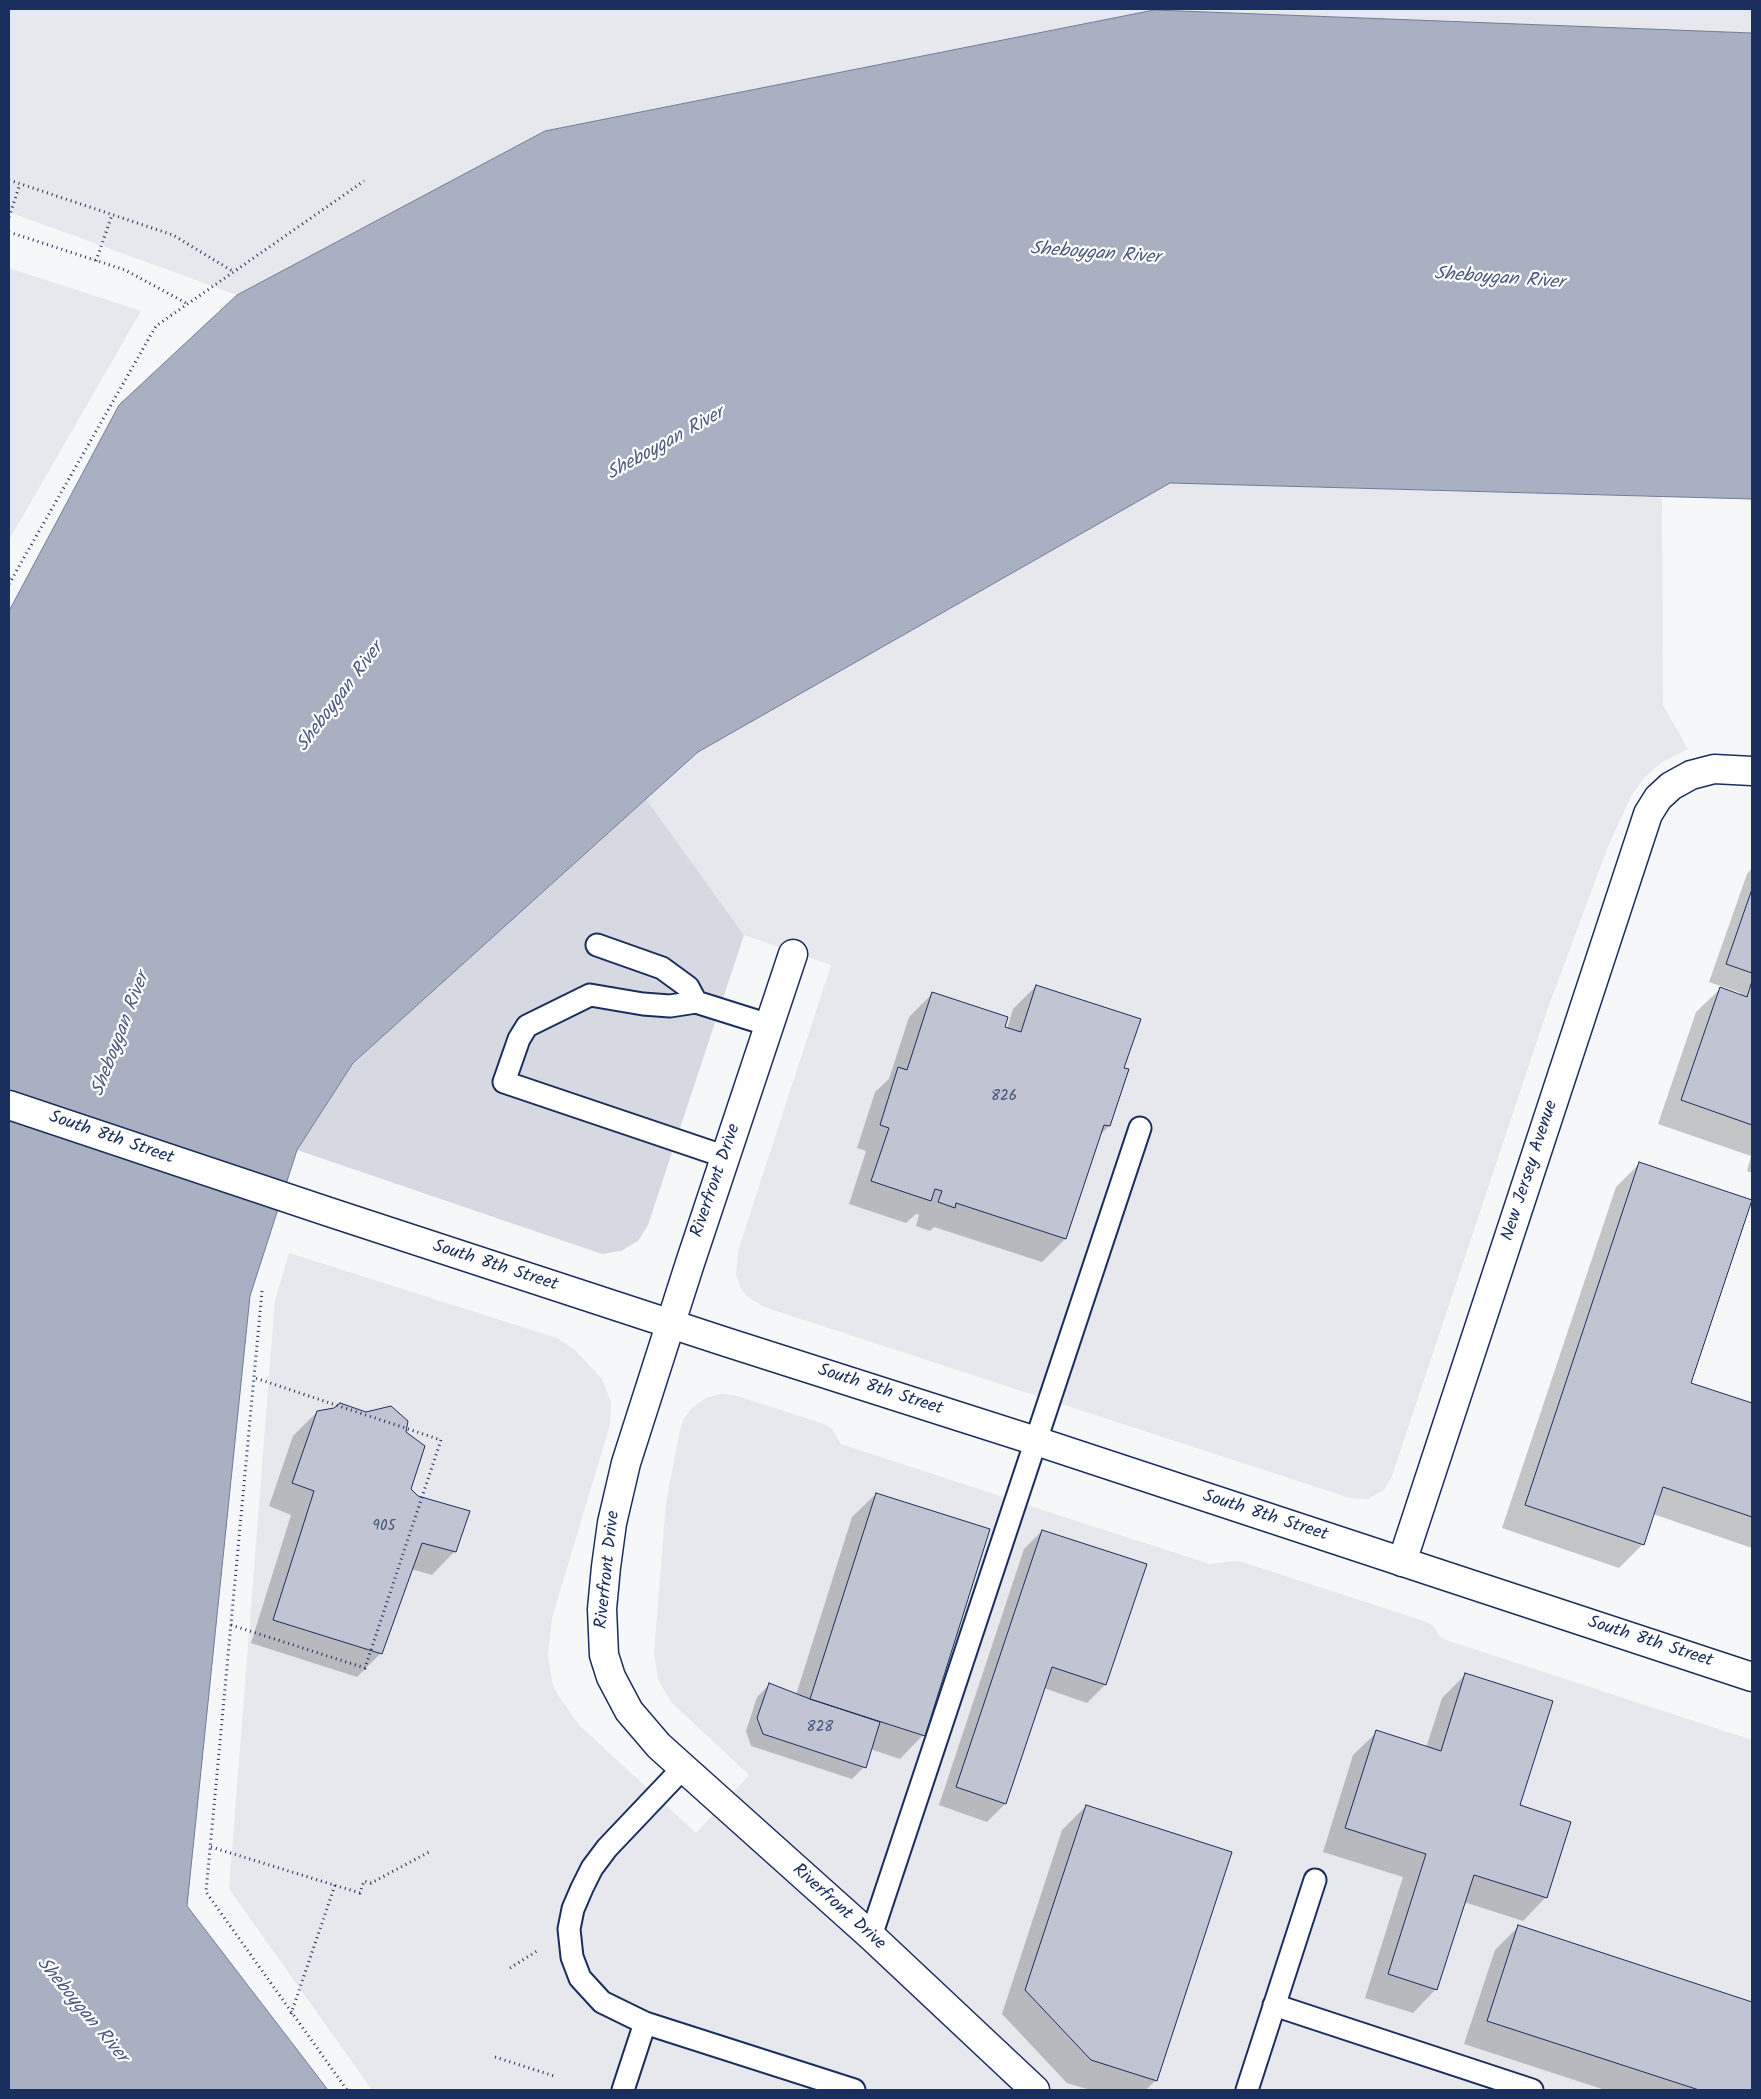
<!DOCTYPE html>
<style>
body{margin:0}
#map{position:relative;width:1761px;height:2099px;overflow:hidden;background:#f6f7f9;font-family:Kalam,sans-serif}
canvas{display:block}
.frame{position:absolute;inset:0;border:10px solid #1b2f5e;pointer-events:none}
</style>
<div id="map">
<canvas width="1761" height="2099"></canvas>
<div class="frame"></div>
</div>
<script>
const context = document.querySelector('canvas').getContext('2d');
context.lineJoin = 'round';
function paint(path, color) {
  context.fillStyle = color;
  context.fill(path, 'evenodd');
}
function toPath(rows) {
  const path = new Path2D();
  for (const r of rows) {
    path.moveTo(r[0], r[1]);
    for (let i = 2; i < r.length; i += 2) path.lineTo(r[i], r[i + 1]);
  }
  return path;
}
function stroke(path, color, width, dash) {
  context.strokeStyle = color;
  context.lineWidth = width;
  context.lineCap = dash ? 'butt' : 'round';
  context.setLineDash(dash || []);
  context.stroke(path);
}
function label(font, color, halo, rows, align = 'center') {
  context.font = font + ' Kalam,sans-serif';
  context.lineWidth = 4.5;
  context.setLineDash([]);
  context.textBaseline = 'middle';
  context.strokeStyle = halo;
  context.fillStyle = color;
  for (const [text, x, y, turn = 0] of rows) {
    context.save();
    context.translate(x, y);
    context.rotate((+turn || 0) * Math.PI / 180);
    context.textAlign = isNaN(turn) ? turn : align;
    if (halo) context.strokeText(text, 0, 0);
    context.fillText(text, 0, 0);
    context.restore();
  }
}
paint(toPath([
 [9,9,1752,9,1752,33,1154,10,545,131,237,295,9,212],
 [9,268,141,311,9,540],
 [1170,483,1662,497,1663,705,1688,749,1662,762,1645,777,1631,796,1607,849,1548,1008,1392,1476,1384,1490,1368,1499,1350,1498,764,1307,748,1297,741,1289,736,1275,738,1251,831,965,744,935,646,799,698,752],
 [289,1253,557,1338,575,1350,602,1379,611,1402,610,1425,552,1618,548,1654,552,1682,558,1695,579,1725,696,1833,749,1775,671,1702,658,1679,654,1653,666,1503,679,1435,684,1418,692,1408,706,1398,720,1394,734,1395,824,1424,832,1429,841,1444,1061,1516,1210,1564,1234,1561,1242,1562,1427,1622,1434,1627,1439,1636,1449,1641,1752,1740,1752,2090,372,2090,229,1889,275,1300]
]), '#e6e8ee');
paint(toPath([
 [646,799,744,935,648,1225,638,1241,621,1251,602,1254,297,1150,353,1063]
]), '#d6d9e2');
const water = toPath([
 [1154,10,1752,33,1752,499,1170,483,698,752,353,1063,297,1150,250,1296,187,1906,328,2090,9,2090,9,611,119,405,237,295,545,131,1154,10]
]);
paint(water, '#a9b0c1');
stroke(water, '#707c99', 1);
paint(toPath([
 [1752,868,1752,1173,1747,1171,1751,1156,1658,1124,1696,1012,1720,989,1738,995,1741,993,1709,982,1747,874],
 [1036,986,1123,1068,1109,1126,1100,1135,1065,1239,1042,1262,934,1227,930,1231,916,1226,919,1215,916,1214,906,1223,849,1204,866,1151,857,1148,875,1092,889,1079,909,1017,932,994,1007,1029,1013,1009],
 [1639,1164,1690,1384,1752,1405,1752,1548,1653,1514,1643,1544,1619,1568,1502,1528,1616,1187],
 [317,1412,405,1432,410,1490,455,1551,432,1575,411,1569,381,1653,357,1677,251,1643,291,1515,269,1506,293,1436],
 [876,1494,923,1735,900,1759,870,1749,864,1767,852,1779,751,1746,746,1731,757,1697,769,1685,796,1695,852,1517],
 [1042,1531,1105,1685,1087,1703,1044,1688,1005,1804,987,1822,939,1805,1024,1549],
 [1466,1674,1518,1806,1546,1897,1523,1921,1464,1902,1436,1989,1413,2013,1365,1998,1403,1877,1323,1852,1353,1755,1377,1732,1426,1748,1442,1698],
 [1086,1806,1156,2080,1146,2090,1090,2090,1067,2083,1002,2014,1062,1830],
 [1519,1926,1752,2003,1752,2090,1605,2090,1464,2044,1495,1950]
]), '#0003');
const building = toPath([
 [1752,889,1752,973,1726,964,1752,889],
 [1752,981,1752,1125,1681,1100,1720,987,1747,997,1752,981],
 [1036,985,1141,1019,1124,1068,1129,1069,1110,1126,1104,1125,1066,1239,956,1203,955,1208,938,1202,942,1191,935,1189,931,1201,871,1181,889,1128,880,1125,898,1067,907,1070,932,992,1008,1017,1005,1027,1021,1032,1036,985],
 [1639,1162,1752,1200,1691,1383,1752,1403,1752,1517,1663,1487,1644,1545,1525,1505,1639,1162],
 [340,1403,366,1412,391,1406,408,1421,406,1432,425,1446,411,1489,418,1496,470,1511,456,1552,422,1543,382,1654,273,1620,314,1491,292,1483,317,1411,334,1408,340,1403],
 [876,1493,990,1529,925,1736,810,1699,876,1493],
 [1042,1530,1147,1564,1106,1685,1052,1667,1006,1804,956,1787,1042,1530],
 [1465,1673,1553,1701,1520,1805,1571,1822,1547,1898,1474,1875,1437,1990,1388,1974,1426,1854,1345,1828,1376,1730,1441,1751,1465,1673],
 [769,1683,810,1699,880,1722,866,1768,763,1734,757,1718,769,1683],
 [1086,1805,1232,1852,1157,2081,1091,2060,1025,1990,1086,1805],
 [1518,1925,1752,2002,1752,2090,1699,2090,1487,2021,1518,1925]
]);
paint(building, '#c0c4d3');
stroke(building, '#1b2f5e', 1);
const lane = toPath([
 [597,945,662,968,688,987,696,1002],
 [726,1157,504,1082,519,1039,527,1026,590,995,643,1004,670,1006,696,1002,769,1025],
 [682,1769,607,1848,592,1868,582,1888,573,1909,569,1929,572,1957,580,1978,602,2002,645,2023,854,2090],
 [871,1936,1140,1128],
 [1274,2005,1532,2090],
 [623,2090,645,2023],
 [1247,2090,1315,1880]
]);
const street = toPath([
 [793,954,690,1263,626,1463,612,1523,606,1567,602,1609,604,1655,611,1677,629,1711,659,1746,871,1936,1035,2090],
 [1402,1562,1648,814,1658,798,1671,786,1691,775,1714,769,1752,771]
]);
const secondary = toPath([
 [9,1105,329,1212,726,1342,1036,1441,1752,1677]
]);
stroke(lane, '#1b2f5e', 25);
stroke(street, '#1b2f5e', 31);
stroke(secondary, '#1b2f5e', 31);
stroke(toPath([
 [9,180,173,235,234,272],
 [9,217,20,184],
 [9,232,125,270,188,304],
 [96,261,112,215],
 [9,584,156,326,364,181],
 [262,1291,206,1892,347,2090],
 [231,1625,365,1668,441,1440,255,1378],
 [211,1847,360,1893,364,1881,371,1883,431,1851],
 [510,1968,537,1951],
 [291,2014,335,1885],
 [495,2057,554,2076]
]), '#1b2f5e', 3, [1, 4]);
stroke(lane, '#fff', 21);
stroke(street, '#fff', 28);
stroke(secondary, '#fff', 28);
label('15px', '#44547b', null, [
 ["826",1004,1097],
 ["905",384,1527],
 ["828",820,1728]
]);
label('18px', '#1b2f5e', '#fff', [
 ["South 8th Street",111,1139,19],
 ["New Jersey Avenue",1531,1171,-72],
 ["Riverfront Drive",717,1181,-71],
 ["South 8th Street",495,1267,18],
 ["South 8th Street",880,1391,18],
 ["South 8th Street",1265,1517,18],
 ["Riverfront Drive",609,1570,-84],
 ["South 8th Street",1650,1643,18],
 ["Riverfront Drive",838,1908,42]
]);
label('italic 19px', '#4d5c81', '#fff', [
 ["Sheboygan River",1095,255,4],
 ["Sheboygan River",1499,280,4],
 ["Sheboygan River",666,445,-29],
 ["Sheboygan River",341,698,-53],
 ["Sheboygan River",122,1035,-69],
 ["Sheboygan River",81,2011,50]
]);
</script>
